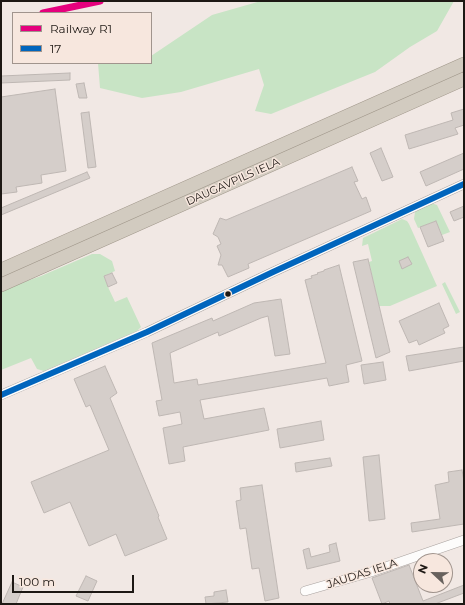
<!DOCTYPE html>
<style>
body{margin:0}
#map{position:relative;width:465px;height:605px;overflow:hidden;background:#f1e8e4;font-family:Montserrat,sans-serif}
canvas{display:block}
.frame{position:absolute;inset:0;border:2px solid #1d1814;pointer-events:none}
.legend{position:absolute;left:12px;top:12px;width:140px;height:52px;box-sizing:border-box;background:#f7e7de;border:1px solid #a0948d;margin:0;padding:5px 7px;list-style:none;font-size:12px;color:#1d1814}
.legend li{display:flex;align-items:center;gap:8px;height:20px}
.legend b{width:20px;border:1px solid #a0948d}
.north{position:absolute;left:413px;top:553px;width:40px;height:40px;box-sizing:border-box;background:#f7e7de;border:1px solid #a0948d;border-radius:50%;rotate:292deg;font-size:11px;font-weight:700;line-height:16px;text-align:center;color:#1d1814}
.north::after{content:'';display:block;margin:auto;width:14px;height:18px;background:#67615d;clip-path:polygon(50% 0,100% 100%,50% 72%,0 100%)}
.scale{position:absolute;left:12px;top:575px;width:122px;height:18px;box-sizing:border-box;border:2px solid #1d1814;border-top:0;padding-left:5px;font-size:12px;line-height:14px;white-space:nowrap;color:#1d1814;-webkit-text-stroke:3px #f7e7de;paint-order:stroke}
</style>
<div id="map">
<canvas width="465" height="605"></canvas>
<div class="frame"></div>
<ul class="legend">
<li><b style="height:5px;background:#e5007d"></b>Railway R1</li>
<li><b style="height:5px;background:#0065bd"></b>17</li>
</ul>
<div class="north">N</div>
<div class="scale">100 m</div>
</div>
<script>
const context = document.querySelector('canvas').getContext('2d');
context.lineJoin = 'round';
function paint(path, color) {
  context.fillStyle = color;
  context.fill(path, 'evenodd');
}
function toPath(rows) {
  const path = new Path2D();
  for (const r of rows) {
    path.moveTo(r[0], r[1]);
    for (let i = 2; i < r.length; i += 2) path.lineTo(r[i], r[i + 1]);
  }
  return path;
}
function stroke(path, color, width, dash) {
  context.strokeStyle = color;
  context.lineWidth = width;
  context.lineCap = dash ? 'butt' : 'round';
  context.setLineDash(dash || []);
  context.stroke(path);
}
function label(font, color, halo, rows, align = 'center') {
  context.font = font + ' Montserrat,sans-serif';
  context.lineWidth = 3;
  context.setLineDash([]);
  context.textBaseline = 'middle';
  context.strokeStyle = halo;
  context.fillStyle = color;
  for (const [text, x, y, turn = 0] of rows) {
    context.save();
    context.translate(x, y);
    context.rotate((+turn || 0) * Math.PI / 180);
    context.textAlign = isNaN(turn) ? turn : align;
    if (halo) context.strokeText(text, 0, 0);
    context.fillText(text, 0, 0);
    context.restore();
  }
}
paint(toPath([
 [261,1,454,1,437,31,410,47,375,72,271,114,255,111,264,85,259,69,181,92,142,98,100,88,98,63,151,63,151,56,212,15],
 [464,69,464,75,1,279,1,275],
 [431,203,437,205,450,232,442,235,436,221,418,228,414,219,415,212],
 [402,219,407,221,409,224,437,286,390,306,379,306,369,262,372,261,368,244,362,246,363,238],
 [92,254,100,254,112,261,115,271,104,276,108,287,115,302,127,297,141,327,137,331,44,371,37,369,31,358,1,370,1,290,41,276],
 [445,282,460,312,456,314,442,284]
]), '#c8e4c5');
const building = toPath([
 [70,73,70,80,1,83,1,76,70,73],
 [84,83,87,98,79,98,76,84,84,83],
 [55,89,66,171,41,175,42,183,16,187,17,192,1,194,1,97,55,89],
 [464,109,464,125,455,128,458,134,409,149,405,135,453,120,451,113,464,109],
 [89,112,96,167,88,168,81,113,89,112],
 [381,148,393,177,382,181,370,153,381,148],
 [464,153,464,169,426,186,420,172,464,153],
 [352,167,358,181,354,182,362,199,366,197,371,211,248,264,249,268,228,277,222,265,218,265,221,255,217,246,221,244,218,237,213,234,220,218,226,220,352,167],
 [87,172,90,178,1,215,1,208,87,172],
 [464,206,464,217,454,221,450,212,464,206],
 [436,221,444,241,428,247,420,227,436,221],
 [408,257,412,264,402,269,399,261,408,257],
 [368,259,390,352,376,358,353,262,368,259],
 [339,265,362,361,346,365,349,382,329,386,327,378,200,400,204,419,264,408,269,430,183,447,185,461,169,464,163,428,182,424,180,412,159,416,156,401,162,400,152,343,212,318,213,321,254,303,281,299,290,354,275,356,268,316,261,318,219,336,218,332,170,353,174,383,197,379,198,385,326,363,305,280,312,278,311,276,318,274,317,273,324,271,324,270,339,265],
 [112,273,117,283,108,287,104,276,112,273],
 [439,303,449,326,443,329,445,333,419,345,417,340,409,343,399,321,439,303],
 [464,347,464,361,409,371,406,356,464,347],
 [383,362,386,380,364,384,361,365,383,362],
 [105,366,117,393,110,398,159,516,158,517,167,539,125,556,116,534,89,546,70,502,44,513,31,482,109,450,90,405,86,407,74,379,105,366],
 [321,421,324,440,280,448,277,429,321,421],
 [379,455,385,519,369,521,363,457,379,455],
 [330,458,332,466,296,472,295,463,330,458],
 [462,470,464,481,464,524,412,532,411,523,440,519,435,485,449,482,448,472,462,470],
 [262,485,279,598,265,601,259,568,252,569,246,528,240,529,236,501,241,500,240,488,262,485],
 [336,543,340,561,307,569,303,550,309,548,311,557,330,552,329,545,336,543],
 [409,565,423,601,464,585,464,593,435,604,390,604,389,601,382,604,372,578,409,565],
 [86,576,97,581,88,601,76,596,86,576],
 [12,582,23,587,16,604,2,604,12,582],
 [226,590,228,602,206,604,205,597,214,596,214,592,226,590]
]);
paint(building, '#d5ceca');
stroke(building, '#beb7b3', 1);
const minor = toPath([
 [1,395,147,332,273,272,464,184],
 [305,591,371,572,464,540]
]);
const highway = toPath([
 [1,270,464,64],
 [1,285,464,79]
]);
stroke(minor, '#a9a29f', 10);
stroke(highway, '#9f9689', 14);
stroke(minor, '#fdfcfb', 9);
stroke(highway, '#d2cbc0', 13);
stroke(toPath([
 [1,395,147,332,273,272,464,184]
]), '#0065bd', 6);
stroke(toPath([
 [43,13,100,1]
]), '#e5007d', 7);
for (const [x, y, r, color] of [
 [228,294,3.5,"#1d1814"]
]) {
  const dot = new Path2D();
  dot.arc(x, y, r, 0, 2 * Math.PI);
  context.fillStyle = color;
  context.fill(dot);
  stroke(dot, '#f7e7de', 1.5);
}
label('11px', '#1d1814', '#f7e7de', [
 ["DAUGAVPILS IELA",233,182,-24],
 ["JAUDAS IELA",362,574,-18]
]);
</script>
